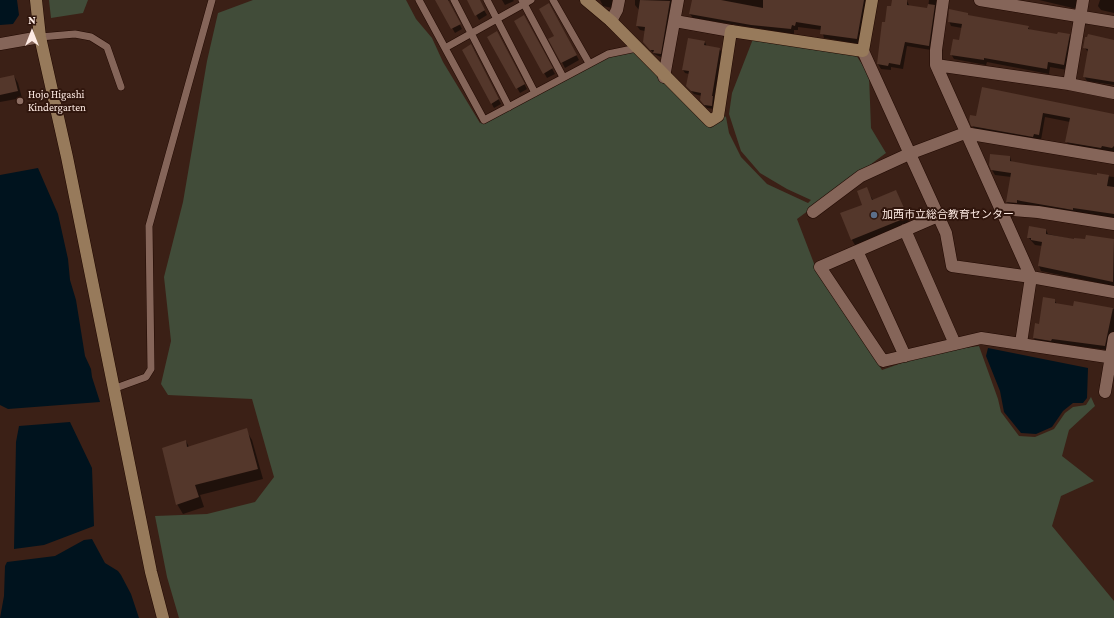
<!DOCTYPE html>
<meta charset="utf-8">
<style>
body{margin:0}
#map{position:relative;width:1114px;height:618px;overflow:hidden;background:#3b2016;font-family:"Crimson Pro",serif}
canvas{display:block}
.north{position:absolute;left:12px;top:12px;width:40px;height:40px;-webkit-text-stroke:3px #30160d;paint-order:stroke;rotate:0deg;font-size:11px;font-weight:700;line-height:16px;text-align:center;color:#feebe4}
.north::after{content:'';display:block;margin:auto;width:14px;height:18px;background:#feebe4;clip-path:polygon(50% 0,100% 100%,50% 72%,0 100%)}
</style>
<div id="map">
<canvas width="1114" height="618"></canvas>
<div class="north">N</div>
</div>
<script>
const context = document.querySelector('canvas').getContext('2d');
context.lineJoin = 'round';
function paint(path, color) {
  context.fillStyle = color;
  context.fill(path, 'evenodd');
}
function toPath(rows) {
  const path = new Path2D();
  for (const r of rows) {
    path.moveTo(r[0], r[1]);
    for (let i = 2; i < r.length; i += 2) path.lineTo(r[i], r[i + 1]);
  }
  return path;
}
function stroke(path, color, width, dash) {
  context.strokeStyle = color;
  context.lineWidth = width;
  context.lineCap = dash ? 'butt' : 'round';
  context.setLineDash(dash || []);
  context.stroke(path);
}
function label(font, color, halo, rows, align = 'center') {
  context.font = font + ' "Crimson Pro","Noto Sans JP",serif';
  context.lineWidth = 4;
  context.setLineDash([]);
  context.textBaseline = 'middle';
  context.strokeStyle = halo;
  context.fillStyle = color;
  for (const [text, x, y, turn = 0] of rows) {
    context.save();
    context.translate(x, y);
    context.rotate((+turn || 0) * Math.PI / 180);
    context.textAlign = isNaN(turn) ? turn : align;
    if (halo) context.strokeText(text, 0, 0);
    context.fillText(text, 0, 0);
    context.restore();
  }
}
paint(toPath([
 [49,0,88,0,83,13,51,18],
 [253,0,406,0,416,19,432,38,443,62,480,123,610,57,636,50,712,118,723,115,726,117,729,133,741,157,767,184,808,203,811,200,787,189,760,173,741,151,729,114,732,93,753,39,856,55,869,75,871,128,886,153,797,219,815,266,882,370,930,353,979,346,998,399,1001,412,1019,436,1035,437,1054,429,1065,413,1073,407,1086,405,1091,397,1095,406,1069,430,1062,456,1094,481,1061,496,1052,526,1114,601,1114,618,179,618,167,577,155,516,207,514,255,502,274,477,252,399,168,395,161,384,171,341,164,277,183,202,207,61,218,13]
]), '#414c39');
paint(toPath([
 [0,0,17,0,19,15,13,24,0,25],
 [38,168,58,214,68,259,70,280,76,300,85,356,91,369,92,377,100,402,8,409,0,405,0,175],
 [988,348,1088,368,1087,398,1083,403,1073,403,1063,411,1052,427,1036,434,1021,433,1004,412,1000,391,986,356],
 [70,422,92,468,94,526,44,545,14,549,16,442,19,426],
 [92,539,105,563,118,571,121,575,131,594,139,618,0,618,4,596,5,566,7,562,55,556,84,540]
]), '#00131e');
paint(toPath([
 [436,0,450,0,448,1,462,29,455,33],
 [468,0,478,0,487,15,479,20],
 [502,0,513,0,514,1,505,5],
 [600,0,617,0,612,8,603,6],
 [635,0,674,0,663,58,654,54,644,42,645,31,640,30,637,26,639,10,635,5],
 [693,0,867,0,860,44,824,38,822,30,798,27,798,30,794,30,794,34,693,18,690,14],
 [893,0,907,1,910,7,928,9,929,0,940,0,931,50,907,46,903,69,891,67,891,70,881,69,878,64],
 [1039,0,1080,0,1077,9],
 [1100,0,1114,0,1114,13,1101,10,1098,6],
 [549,5,579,60,565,68,550,39,555,36],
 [967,14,969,17,1028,27,1030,30,1058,35,1069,35,1072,40,1067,70,1050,67,1049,74,987,62,986,65,954,59,951,54,959,42,962,28,951,26,949,21],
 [523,16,555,74,547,78,515,21],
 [497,33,527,89,520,93,488,37],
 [1088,38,1114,41,1114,85,1087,81,1084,76,1089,53,1084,47],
 [705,42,707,47,719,49,722,52,714,98,714,109,707,108,703,104,702,96,694,94,690,90,687,86,689,74,685,73,683,70],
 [463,50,474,50,501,104,494,108],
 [14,76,18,83,22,98,0,102,0,79],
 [983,89,1114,115,1114,152,1069,147,1067,142,1070,122,1045,117,1041,140,1036,139,1035,141,975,130,972,125,977,118],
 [1010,157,1012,163,1068,172,1114,177,1114,220,1009,206,1007,202,1011,177,995,175,992,170],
 [866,189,873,200,896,191,912,228,858,250,852,240,863,205],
 [1046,230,1048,234,1075,240,1086,240,1087,236,1114,240,1114,286,1041,271,1039,266,1042,246,1035,245,1028,237],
 [1054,300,1057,304,1074,307,1075,302,1114,309,1114,337,1108,350,1054,343,1054,345,1037,343,1034,338],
 [246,430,252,440,263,479,200,495,204,507,183,514,177,504,186,441,189,447]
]), '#0007');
paint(toPath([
 [435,0,448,0,461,24,451,29],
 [467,0,480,0,485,10,475,16],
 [640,0,670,1,661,54,653,53,654,50,650,50,643,42,645,27,636,26],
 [692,0,721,0,763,8,763,0,864,0,857,39,820,34,821,26,796,22,795,26,792,25,791,29,751,25,689,14],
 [892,0,907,0,907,5,927,8,928,4,935,5,929,46,905,42,900,65,889,63,888,66,877,64,882,22,885,22,887,6,891,6],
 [549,3,577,55,561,63,548,39,554,36,539,9],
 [949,9,968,13,968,15,1029,26,1028,29,1057,34,1058,32,1070,34,1064,65,1048,62,1047,69,984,58,984,60,950,55,953,39,959,40,962,24,948,22],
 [524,15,553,68,543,74,514,21],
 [497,31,525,84,516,89,487,37],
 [1088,34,1114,40,1114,82,1083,77,1088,49,1083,48,1085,37,1087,37],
 [688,38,705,41,704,45,720,48,712,96,713,96,712,106,704,105,700,100,701,93,691,91,686,86,689,71,682,70],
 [471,44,499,99,491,104,462,50],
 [14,75,18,91,0,95,0,78],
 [982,87,1114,114,1114,146,1112,148,1102,146,1101,148,1065,142,1070,118,1043,113,1039,135,1034,134,1033,137,971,126,969,120,970,115,976,116],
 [990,154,1010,156,1010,161,1032,165,1097,175,1097,173,1109,175,1107,186,1114,187,1114,214,1073,208,1073,210,1021,201,1017,200,1017,203,1006,202,1011,173,991,170,989,165],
 [867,187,872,200,896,190,908,217,851,240,840,213,862,205,857,191],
 [1029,226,1046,229,1046,234,1074,239,1074,238,1085,239,1086,235,1114,239,1113,282,1038,266,1042,242,1031,240,1031,238,1027,238],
 [1043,297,1055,299,1055,303,1073,306,1074,301,1113,308,1105,346,1052,339,1051,341,1033,338,1035,323,1039,324],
 [247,428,258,469,195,485,199,497,176,505,162,448,186,440,187,447]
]), '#54372b');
const lane = toPath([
 [419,0,484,120,608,54,637,48],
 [454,0,509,107],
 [487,0,535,93],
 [522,0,563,77],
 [553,0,589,63],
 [40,37,75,34,91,37,107,47,121,87],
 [445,48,531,0],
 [113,389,146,377,151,369,149,226,212,0]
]);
const street = toPath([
 [943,0,936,50,936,65,1031,277,1021,343],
 [980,0,1114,22],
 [611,21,617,10,619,0],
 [675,21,731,31],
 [0,44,40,37],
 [863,51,946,233,952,266,1031,277,1114,292],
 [936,65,1069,84,1114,93],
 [664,77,678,0],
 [1069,84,1083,0],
 [1000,209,1038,212,1114,224],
 [813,212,861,176,909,154,965,133,1114,158],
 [938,216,820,267,883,361,981,338,1114,358],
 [905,230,955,344],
 [857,251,905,356],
 [1105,392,1114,338]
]);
const secondary = toPath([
 [36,0,40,37,67,157,151,572,163,618],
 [586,0,611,21,710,121,718,116,731,31,863,51,872,0]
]);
stroke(lane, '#210902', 8);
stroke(street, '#210902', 13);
stroke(secondary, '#210902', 13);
stroke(lane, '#856559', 7);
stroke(street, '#856559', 12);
stroke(secondary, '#977a5b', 12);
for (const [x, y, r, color] of [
 [20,101,4,"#8d6e63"],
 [874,215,4,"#5c6f8a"]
]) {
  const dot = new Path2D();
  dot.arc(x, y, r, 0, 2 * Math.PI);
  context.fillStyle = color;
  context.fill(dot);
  stroke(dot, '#30160d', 1.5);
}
label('11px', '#feebe4', '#30160d', [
 ["Hojo Higashi",28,95],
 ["Kindergarten",28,108],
 ["加西市立総合教育センター",882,215]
], 'left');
</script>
